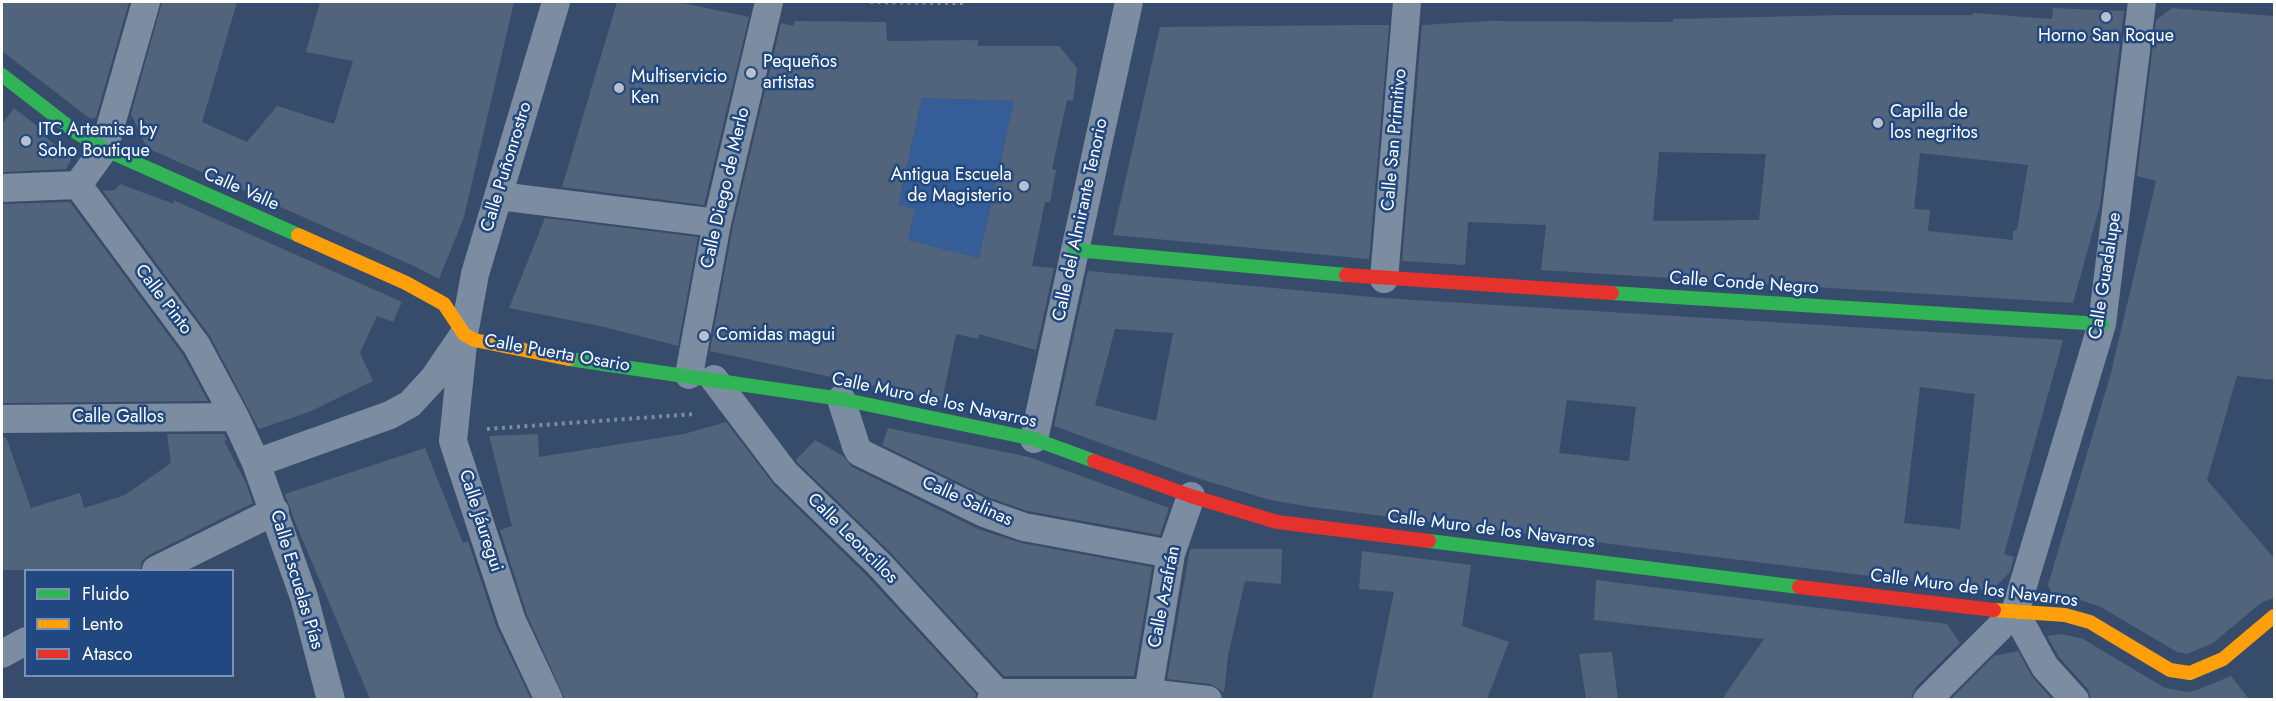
<!DOCTYPE html>
<meta charset="utf-8">
<style>
body{margin:0}
#map{position:relative;width:2276px;height:701px;overflow:hidden;background:#374c6a;font-family:Jost,sans-serif}
canvas{display:block}
.frame{position:absolute;inset:0;border:3px solid #fff;pointer-events:none}
.legend{position:absolute;left:24px;top:569px;width:210px;height:108px;box-sizing:border-box;background:#214880;border:2px solid #7a91b3;margin:0;padding:8px 10px;list-style:none;font-size:18px;color:#fff}
.legend li{display:flex;align-items:center;gap:12px;height:30px}
.legend b{width:30px;border:2px solid #7a91b3}
</style>
<div id="map">
<canvas width="2276" height="701"></canvas>
<div class="frame"></div>
<ul class="legend">
<li><b style="height:8px;background:#30b455"></b>Fluido</li>
<li><b style="height:8px;background:#ff9f0a"></b>Lento</li>
<li><b style="height:8px;background:#e5322d"></b>Atasco</li>
</ul>
</div>
<script>
const context = document.querySelector('canvas').getContext('2d');
context.lineJoin = 'round';
function paint(path, color) {
  context.fillStyle = color;
  context.fill(path, 'evenodd');
}
function toPath(rows) {
  const path = new Path2D();
  for (const r of rows) {
    path.moveTo(r[0], r[1]);
    for (let i = 2; i < r.length; i += 2) path.lineTo(r[i], r[i + 1]);
  }
  return path;
}
function stroke(path, color, width, dash) {
  context.strokeStyle = color;
  context.lineWidth = width;
  context.lineCap = dash ? 'butt' : 'round';
  context.setLineDash(dash || []);
  context.stroke(path);
}
function label(font, color, halo, rows, align = 'center') {
  context.font = font + ' Jost,sans-serif';
  context.lineWidth = 5;
  context.setLineDash([]);
  context.textBaseline = 'middle';
  context.strokeStyle = halo;
  context.fillStyle = color;
  for (const [text, x, y, turn = 0] of rows) {
    context.save();
    context.translate(x, y);
    context.rotate((+turn || 0) * Math.PI / 180);
    context.textAlign = isNaN(turn) ? turn : align;
    if (halo) context.strokeText(text, 0, 0);
    context.fillText(text, 0, 0);
    context.restore();
  }
}
paint(toPath([
 [922,98,1014,101,979,258,908,240,915,209,898,205]
]), '#355e98');
paint(toPath([
 [2,2,129,2,96,117,91,119,88,117,2,51],
 [162,2,237,2,202,122,247,142,277,106,334,124,353,61,306,52,320,2,514,2,464,217,439,279,414,266,147,148,131,114],
 [617,2,678,2,749,17,704,205,562,187],
 [2053,8,2124,11,2100,205,2073,303,1541,270,1546,225,1468,222,1465,265,1402,261,1422,25,1489,21,1673,22,1673,19,1845,15,1973,15,1973,13,2052,19],
 [1659,152,1766,154,1759,220,1653,221],
 [1920,153,2028,165,2017,230,2013,231,2013,240,1928,231,1930,210,1914,209],
 [2172,8,2274,16,2274,380,2237,376,2207,480,2274,558,2274,598,2262,602,2213,643,2187,654,2177,652,2099,606,2070,597,2053,595,2048,585,2111,373,2156,181,2137,176,2156,20],
 [795,21,886,22,887,41,978,40,978,46,1059,46,1077,68,1073,101,1067,100,1052,169,1056,170,1050,202,1045,202,1032,266,1054,268,1036,350,979,334,978,339,956,334,942,401,710,351,733,226,781,23,793,26],
 [922,98,1014,101,979,258,908,240,915,209,898,205],
 [1359,25,1389,25,1369,259,1113,235,1160,27],
 [14,108,50,136,46,138,72,157,66,169,2,172,2,124],
 [120,184,174,204,173,200,402,302,393,322,377,316,360,353,373,381,309,412,259,429,210,336,103,191,115,190],
 [70,202,183,355,208,401,2,403,2,204],
 [545,218,698,237,678,346,600,326,509,308],
 [1088,271,1383,298,2063,340,2004,554,2014,557,2010,572,1991,591,1311,507,1270,500,1197,478,1054,426],
 [1115,329,1173,333,1156,421,1095,405],
 [1920,387,1975,394,1960,529,1904,523],
 [1567,400,1636,407,1629,461,1559,453],
 [726,422,774,485,867,576,976,694,975,699,565,699,527,615,500,530,512,526,489,436,538,434,539,457,684,434],
 [888,428,1029,457,1169,508,1160,535,1028,511,990,498,882,445],
 [167,434,224,434,227,440,224,441,245,481,253,503,149,555,142,561,140,570,2,570,2,438,6,437,31,508,80,493,84,508,125,495,171,463],
 [815,440,843,456,852,467,978,529,1021,543,1152,567,1134,676,1004,676,891,553,797,462,796,460],
 [425,448,463,543,468,541,496,626,531,699,370,699,295,522,285,494],
 [1190,549,1282,549,1281,584,1245,581,1228,656,1224,692,1210,684,1167,679],
 [1362,551,1471,565,1462,626,1509,642,1487,699,1372,699,1394,592,1359,589],
 [1596,580,1947,624,1960,643,1915,688,1911,699,1722,699,1764,639,1594,620],
 [2062,634,2083,639,2165,688,2188,692,2197,690,2231,676,2249,699,2091,699,2088,689,2059,657,2047,636],
 [2018,651,2033,678,2052,699,1951,699,1994,656],
 [1612,652,1618,699,1586,699,1579,654]
]), '#52647c');
stroke(toPath([
 [870,2,961,3,966,2],
 [487,429,695,414]
]), '#7c8ca1', 4, [3, 4.5]);
stroke(toPath([
 [78,185,197,346,235,417,256,463,304,597,331,700],
 [78,185,104,149,146,2],
 [2,188,78,185],
 [499,196,717,223],
 [1384,279,1407,2],
 [689,375,717,223,769,2],
 [714,379,785,473,879,564,997,693],
 [841,399,856,446,859,452,984,513,1024,527,1171,554],
 [2,419,235,417],
 [1034,439,1129,2],
 [256,463,390,415,410,404,434,378,462,337],
 [156,570,275,511],
 [2015,612,2045,667,2075,700],
 [2,654,26,641],
 [549,700,512,621,453,441,464,334,475,274,556,2],
 [991,700,997,693,1148,693,1208,700],
 [1147,700,1171,554,1191,496],
 [1927,700,2015,612,2102,324,2142,2]
]), '#7c8ca1', 28);
stroke(toPath([
 [2,75,77,133,104,149,298,235],
 [1075,250,1346,275],
 [1612,293,2102,324],
 [569,359,841,399,1034,439,1094,461],
 [1429,541,1799,587]
]), '#30b455', 14);
stroke(toPath([
 [298,235,406,283,444,304,464,334,474,340,569,359],
 [1994,610,2065,615,2090,622,2170,670,2190,673,2223,659,2274,616]
]), '#ff9f0a', 14);
stroke(toPath([
 [1346,275,1612,293],
 [1094,461,1191,496,1277,522,1429,541],
 [1799,587,1994,610]
]), '#e5322d', 14);
for (const [x, y, r, color] of [
 [2106,17,6,"#b9c0cb"],
 [751,73,6,"#b9c0cb"],
 [619,88,6,"#b9c0cb"],
 [1878,123,6,"#b9c0cb"],
 [26,141,6,"#b9c0cb"],
 [1024,186,6,"#b9c0cb"],
 [704,336,6,"#b9c0cb"]
]) {
  const dot = new Path2D();
  dot.arc(x, y, r, 0, 2 * Math.PI);
  context.fillStyle = color;
  context.fill(dot);
  stroke(dot, '#214880', 2);
}
label('18px', '#fff', '#214880', [
 ["Horno San Roque",2106,37,"center"],
 ["Pequeños",763,63],
 ["artistas",763,84],
 ["Multiservicio",631,78],
 ["Ken",631,99],
 ["Capilla de",1890,113],
 ["los negritos",1890,134],
 ["ITC Artemisa by",38,131],
 ["Soho Boutique",38,152],
 ["Antigua Escuela",1012,176,"right"],
 ["de Magisterio",1012,197,"right"],
 ["Comidas magui",716,336]
], 'left');
label('18px', '#fff', '#214880', [
 ["Calle San Primitivo",1395,140,-85],
 ["Calle Puñonrostro",507,167,-73],
 ["Calle Diego de Merlo",726,188,-77],
 ["Calle Valle",241,190,24],
 ["Calle del Almirante Tenorio",1081,220,-78],
 ["Calle Guadalupe",2106,276,-81],
 ["Calle Conde Negro",1744,284,4],
 ["Calle Pinto",163,300,53],
 ["Calle Puerta Osario",557,354,10],
 ["Calle Muro de los Navarros",934,401,12],
 ["Calle Gallos",118,418],
 ["Calle Salinas",967,502,24],
 ["Calle Jáuregui",480,521,72],
 ["Calle Muro de los Navarros",1491,530,7],
 ["Calle Leoncillos",852,539,45],
 ["Calle Escuelas Pías",296,580,73],
 ["Calle Muro de los Navarros",1974,589,7],
 ["Calle Azafrán",1165,597,-79]
]);
</script>
